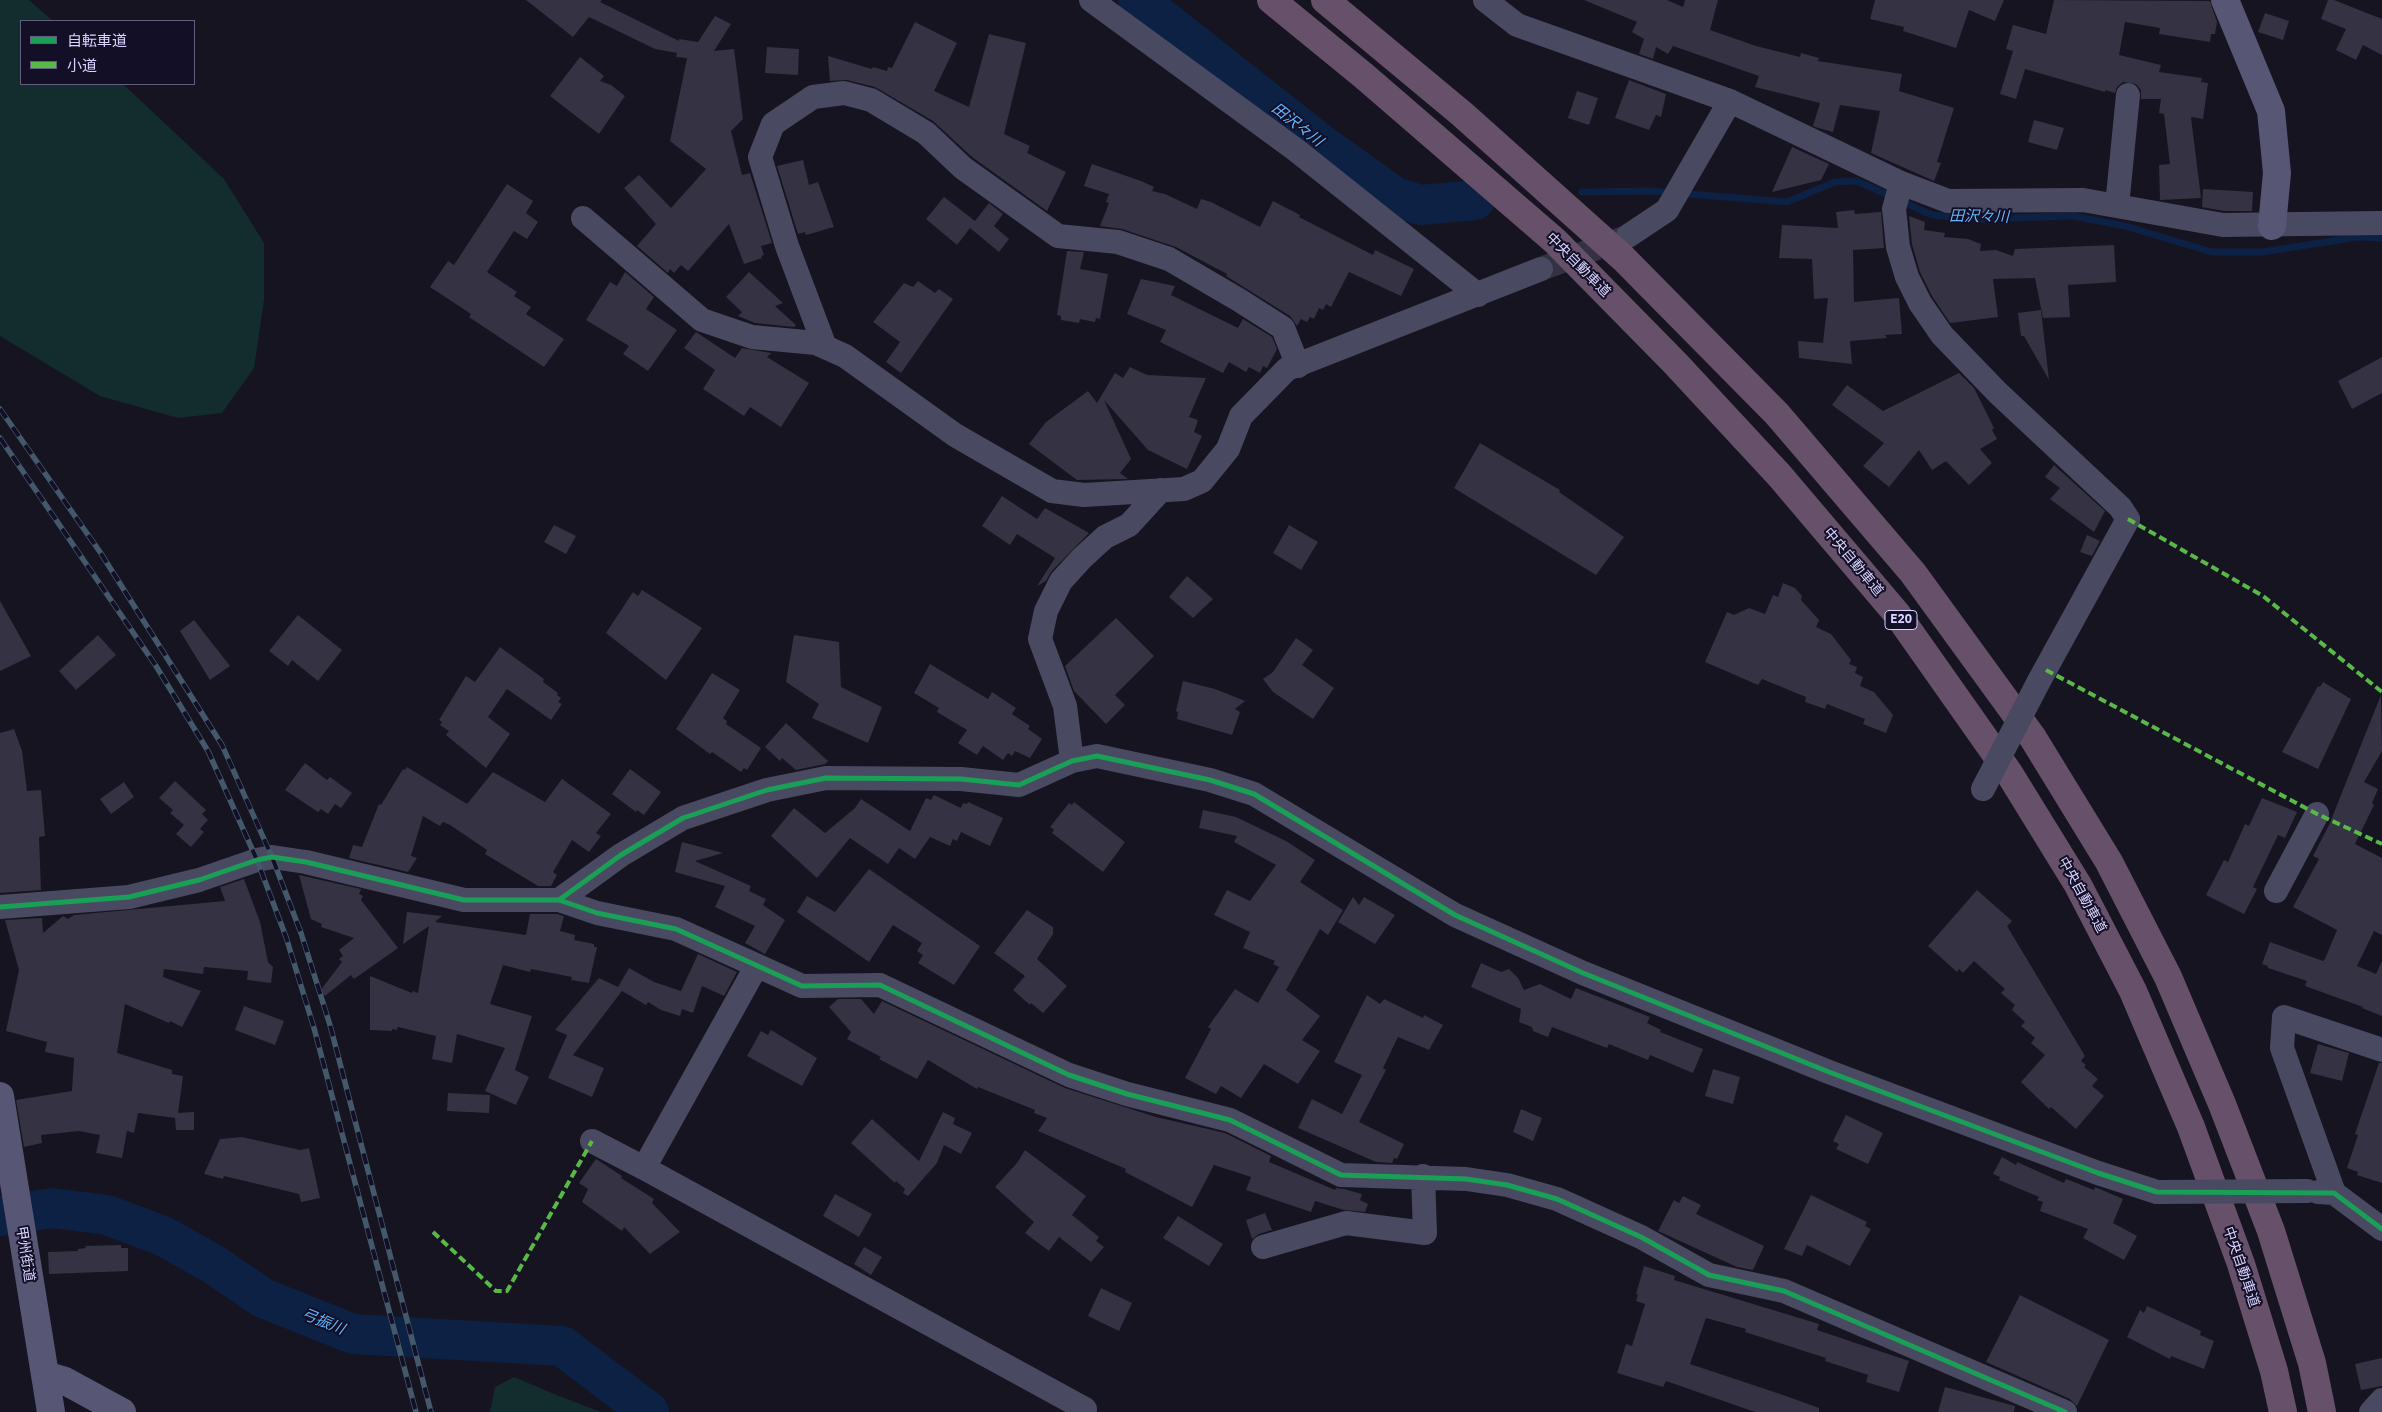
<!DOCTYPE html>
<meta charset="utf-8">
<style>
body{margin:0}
#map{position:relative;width:2382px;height:1412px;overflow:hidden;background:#161421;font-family:"IBM Plex Sans","Noto Sans JP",sans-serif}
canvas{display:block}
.legend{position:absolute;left:20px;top:20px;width:175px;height:65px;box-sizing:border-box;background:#130f26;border:1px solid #625e7d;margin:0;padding:6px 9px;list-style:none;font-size:15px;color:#d9d4ff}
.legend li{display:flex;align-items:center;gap:10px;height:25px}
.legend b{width:25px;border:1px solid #625e7d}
</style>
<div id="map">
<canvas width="2382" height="1412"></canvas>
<ul class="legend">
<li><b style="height:6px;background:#1a9f57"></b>自転車道</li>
<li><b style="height:6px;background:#58b947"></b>小道</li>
</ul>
</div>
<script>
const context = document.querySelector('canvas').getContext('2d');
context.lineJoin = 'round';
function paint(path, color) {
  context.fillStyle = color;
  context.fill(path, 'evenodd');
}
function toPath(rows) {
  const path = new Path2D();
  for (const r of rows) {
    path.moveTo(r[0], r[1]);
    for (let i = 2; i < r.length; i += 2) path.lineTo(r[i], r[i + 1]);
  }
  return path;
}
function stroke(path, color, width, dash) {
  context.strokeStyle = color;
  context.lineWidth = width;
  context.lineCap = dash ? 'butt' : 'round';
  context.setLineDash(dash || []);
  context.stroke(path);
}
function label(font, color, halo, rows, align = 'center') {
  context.font = font + ' "IBM Plex Sans","Noto Sans JP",sans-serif';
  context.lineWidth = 4;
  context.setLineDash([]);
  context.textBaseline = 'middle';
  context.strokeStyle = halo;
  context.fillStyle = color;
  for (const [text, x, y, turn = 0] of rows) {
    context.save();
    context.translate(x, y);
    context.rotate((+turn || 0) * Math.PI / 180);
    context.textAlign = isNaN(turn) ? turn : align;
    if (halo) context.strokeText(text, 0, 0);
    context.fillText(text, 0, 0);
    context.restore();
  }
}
paint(toPath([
 [0,0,29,0,53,21,21,21,21,84,123,84,224,179,264,243,264,300,254,368,222,413,178,418,100,396,0,336],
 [514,1377,559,1396,601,1412,490,1412,495,1387]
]), '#132c2d');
stroke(toPath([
 [1582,192,1651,191,1787,202,1835,182,1857,181,1932,215,1978,219,2073,216,2125,226,2212,252,2262,252,2358,237,2382,238]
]), '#0d2144', 7);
stroke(toPath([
 [1138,0,1322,145,1395,197,1421,205,1475,200],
 [0,1216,52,1208,107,1215,163,1236,213,1264,263,1298,353,1334,562,1346,649,1412]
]), '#0d2144', 40);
paint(toPath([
 [526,0,602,0,600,2,679,41,679,39,698,42,715,16,731,24,714,51,734,49,743,119,731,131,742,175,750,173,772,243,761,246,764,255,761,256,762,258,744,264,729,224,688,271,681,265,674,273,670,269,668,273,637,246,656,224,624,188,639,175,671,208,706,169,670,141,687,58,676,57,677,53,655,49,589,17,573,37],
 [1584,0,1667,0,1683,7,1685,0,1718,0,1710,30,1756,46,1800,57,1801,53,1819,58,1818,61,1902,74,1899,91,1954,108,1937,162,1941,163,1934,181,1871,153,1880,111,1840,105,1833,132,1815,127,1813,126,1820,103,1755,87,1759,76,1673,46,1668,54,1656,47,1653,59,1639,54,1644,39,1632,32,1637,22],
 [1875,0,2004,0,1995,21,1969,10,1956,48,1903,31,1904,27,1870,19],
 [2054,0,2210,1,2217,22,2215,34,2211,34,2210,42,2159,34,2160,28,2125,22,2119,55,2161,65,2159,72,2202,78,2201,82,2208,83,2203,119,2191,117,2201,198,2160,200,2159,165,2170,164,2164,114,2159,113,2161,99,2141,99,2141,90,2136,84,2123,82,2117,87,2115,93,2105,90,2105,92,2025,69,2016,99,2000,94,2013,51,2006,49,2013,25,2046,34],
 [2328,0,2334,0,2382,19,2382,55,2363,45,2356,60,2336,50,2346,29,2321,19],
 [2265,13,2289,21,2283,40,2258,32],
 [915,22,957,43,934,91,969,107,989,34,1026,43,1004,134,1030,146,1027,153,1066,172,1047,211,972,157,933,121,875,87,847,80,830,81,828,56,872,69,873,67,887,71,888,67,892,68],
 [767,47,799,49,798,75,765,73],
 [580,57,604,76,600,81,611,85,625,96,599,134,550,96],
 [1629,80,1666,94,1661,117,1656,115,1649,130,1615,118],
 [1577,91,1598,98,1589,125,1568,118],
 [2034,120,2064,128,2057,150,2028,142],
 [1792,147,1829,164,1821,180,1772,192],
 [803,160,809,185,818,182,834,227,806,235,805,232,798,234,777,166],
 [1092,164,1141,181,1154,187,1152,191,1165,194,1197,209,1201,199,1211,202,1260,227,1273,201,1300,215,1299,217,1373,255,1375,250,1414,269,1401,296,1349,272,1331,307,1326,304,1323,310,1319,308,1314,319,1310,317,1307,322,1301,319,1297,326,1290,316,1226,276,1227,274,1176,247,1122,229,1100,226,1109,203,1106,202,1109,194,1084,186],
 [507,184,533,201,526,213,538,222,527,239,514,231,487,272,517,292,514,296,531,307,526,314,564,339,544,367,469,317,471,314,430,287,448,261,454,265],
 [2203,189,2253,192,2252,211,2224,211,2202,207],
 [944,197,975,221,989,203,1003,214,994,226,1009,239,999,252,970,228,957,245,926,219],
 [1854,210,1855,214,1881,212,1884,248,1853,250,1854,302,1899,298,1902,334,1885,335,1887,338,1850,341,1852,364,1799,358,1798,341,1823,343,1828,298,1814,299,1812,259,1779,258,1782,225,1838,228,1836,212],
 [1909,216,1925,222,1924,230,1945,233,1944,237,1968,239,1981,244,1980,251,1996,250,2013,256,2015,249,2114,245,2116,282,2068,285,2070,317,2043,318,2035,278,1993,279,1998,317,1950,323,1932,296,1920,272,1912,244],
 [1067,251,1084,252,1080,269,1108,274,1100,319,1096,318,1095,322,1080,319,1079,323,1061,320,1061,316,1057,315],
 [625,272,654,297,646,309,677,330,648,371,623,354,629,346,586,320,610,282,617,286],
 [749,272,783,303,775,306,796,325,794,327,755,323,738,316,742,312,726,297],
 [1141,279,1175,286,1171,295,1238,328,1243,319,1272,337,1277,349,1267,368,1263,366,1260,373,1249,367,1246,372,1229,362,1223,373,1160,342,1166,330,1127,314],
 [918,281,935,293,939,289,953,299,901,373,886,362,900,342,873,322,904,283,913,287],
 [2041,310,2049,380,2024,336,2021,336,2018,313],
 [696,332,735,358,742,348,771,353,767,357,809,383,781,427,750,407,744,416,703,389,715,370,684,348],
 [2382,357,2382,393,2352,409,2338,381],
 [1130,367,1147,375,1206,378,1189,417,1198,420,1194,432,1202,436,1187,469,1148,450,1104,400,1131,459,1120,473,1128,479,1077,480,1029,444,1046,422,1088,391,1097,403,1115,373,1123,378],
 [1959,373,1974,388,1994,428,1992,430,1997,439,1980,449,1992,463,1969,485,1946,461,1932,470,1919,450,1889,487,1863,466,1884,443,1832,405,1847,385,1883,411],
 [1480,443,1560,490,1559,492,1624,537,1596,575,1454,488],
 [2054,465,2105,511,2094,532,2050,499,2060,488,2045,477],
 [1002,496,1037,519,1045,508,1089,533,1051,572,1046,581,1037,586,1055,558,1017,534,1010,545,982,526],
 [554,525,576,536,566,554,544,542],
 [1289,525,1318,542,1301,570,1273,553],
 [2087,535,2100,541,2092,556,2080,552],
 [1187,576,1213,599,1193,618,1169,597],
 [1783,583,1795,588,1802,596,1801,600,1819,620,1816,627,1831,634,1851,660,1849,664,1857,667,1855,673,1863,677,1860,686,1874,692,1893,715,1886,733,1863,724,1865,719,1827,704,1825,709,1805,702,1806,697,1762,679,1758,685,1705,662,1727,612,1734,615,1749,608,1765,614,1773,595,1778,597],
 [642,590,702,628,666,680,606,633,633,592,638,596],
 [0,601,31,656,0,671],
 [298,615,342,650,318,681,292,660,288,666,269,651],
 [1116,618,1154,656,1115,695,1125,705,1106,724,1074,691,1065,666],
 [194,620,230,666,210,680,180,631],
 [98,635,116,655,76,690,59,671],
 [794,635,839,642,841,687,882,707,868,743,812,718,819,704,786,682],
 [1296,638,1313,650,1302,665,1334,688,1313,719,1273,692,1263,679,1273,672],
 [500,647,544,679,543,682,558,693,557,695,561,698,558,702,562,704,551,720,507,689,488,717,510,734,486,768,446,735,449,731,440,725,442,722,439,720,466,676,475,682],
 [930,664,988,699,992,692,1016,708,1012,714,1030,726,1028,729,1042,739,1030,758,1015,751,1012,756,1008,753,1003,760,983,746,977,755,958,743,967,730,937,712,939,708,914,693],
 [712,673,740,690,723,718,727,721,726,724,761,748,747,770,744,768,741,772,712,752,710,754,676,729],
 [1183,681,1215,689,1245,701,1235,709,1240,712,1232,735,1177,719,1178,712,1176,711],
 [2323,682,2351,699,2318,769,2282,752,2318,686,2320,687],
 [2381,695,2382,751,2364,782,2378,789,2372,803,2374,805,2355,844,2382,858,2382,935,2374,931,2357,966,2376,974,2382,961,2382,1016,2362,1008,2363,1007,2305,986,2307,981,2268,968,2268,966,2262,964,2270,942,2323,961,2325,959,2337,930,2293,907,2319,859,2313,856,2329,825],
 [786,723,828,761,825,764,796,770,782,758,780,761,765,747],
 [14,729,22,751,27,791,41,790,45,836,39,837,41,890,0,893,0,733],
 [305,763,327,780,330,777,352,793,341,808,335,804,328,814,321,809,318,812,285,790],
 [407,767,467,804,493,772,545,802,562,779,611,814,596,833,601,836,589,852,572,840,553,872,557,875,551,886,538,886,485,854,487,850,450,825,443,822,440,826,423,816,411,856,417,858,408,872,349,858,353,845,362,847,379,804,381,805,403,769,405,770],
 [630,769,661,792,644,815,637,810,636,812,612,794],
 [175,781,206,810,202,814,208,820,200,829,204,832,191,847,176,834,184,825,170,813,173,810,159,798],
 [124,782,134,797,111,814,100,799],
 [934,795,961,808,963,803,967,804,968,802,1003,818,990,846,961,832,957,841,953,839,950,846,930,837,915,859,899,848,888,864,850,838,817,878,771,836,794,808,825,833,855,808,861,799,910,831,926,798,931,800],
 [2262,798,2297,812,2285,838,2278,835,2253,887,2257,889,2244,914,2206,895,2224,860,2228,862,2245,824,2249,826],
 [1074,802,1125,842,1103,872,1052,833,1054,830,1050,827,1069,803,1072,805],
 [1203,810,1236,817,1286,841,1315,860,1300,882,1343,910,1328,935,1320,929,1286,990,1320,1016,1302,1040,1320,1051,1298,1084,1264,1064,1241,1098,1221,1086,1216,1094,1185,1078,1211,1029,1208,1027,1235,989,1258,1003,1279,967,1273,964,1275,961,1243,948,1250,932,1214,915,1227,890,1250,901,1276,865,1234,842,1237,836,1199,828],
 [682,842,723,853,695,861,751,886,749,891,766,899,763,905,785,920,765,954,745,943,755,926,715,907,725,886,675,872],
 [869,869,980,946,954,985,918,963,923,955,917,951,922,943,893,925,869,962,797,912,807,896,835,912],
 [299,875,361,889,359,894,363,896,361,900,398,948,354,979,351,975,325,996,320,991,342,962,339,959,343,956,339,950,354,938,321,927,322,924,311,919],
 [244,879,260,922,268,962,273,967,271,983,247,980,248,971,204,967,203,974,164,969,163,977,201,991,182,1027,170,1021,169,1023,125,1004,117,1053,172,1070,172,1074,183,1076,178,1113,194,1112,194,1130,176,1130,175,1118,138,1113,134,1133,127,1131,122,1158,96,1153,100,1135,79,1131,41,1135,42,1143,24,1147,16,1100,72,1091,74,1058,45,1052,47,1042,6,1031,19,970,5,920,42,918,43,933,63,916,68,919,74,915,225,901,220,887],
 [1977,890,2012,921,2007,926,2085,1056,2081,1061,2086,1065,2084,1067,2098,1079,2092,1086,2104,1096,2076,1129,2051,1107,2049,1109,2021,1082,2045,1055,2031,1043,2035,1038,2021,1026,2025,1022,2012,1010,2015,1005,2001,993,2005,989,1974,961,1963,973,1959,969,1957,972,1928,946],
 [1353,897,1359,905,1364,897,1395,915,1375,944,1338,922],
 [1027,910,1053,927,1053,934,1037,959,1067,986,1043,1013,1031,1003,1030,1005,1013,990,1025,976,994,953],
 [407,912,442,916,435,922,526,935,530,914,557,914,564,916,560,931,575,935,574,940,594,944,594,947,597,947,589,983,571,980,572,977,531,969,530,972,503,965,490,1004,532,1016,515,1070,529,1077,516,1105,485,1091,505,1048,457,1034,452,1063,432,1059,436,1036,398,1027,397,1030,392,1029,392,1031,370,1030,370,976,412,993,413,991,418,993,429,926,403,944],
 [698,954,737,972,724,996,702,986,693,1013,682,1009,680,1016,661,1010,648,1002,646,1005,622,991,573,1055,604,1068,592,1097,548,1078,567,1035,555,1030,599,978,618,987,629,968,654,982,681,991],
 [1481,963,1501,972,1509,969,1518,978,1524,990,1540,984,1571,999,1576,988,1650,1017,1647,1023,1661,1030,1660,1032,1703,1049,1693,1073,1650,1055,1648,1060,1609,1044,1607,1048,1552,1027,1548,1037,1533,1031,1532,1027,1519,1022,1521,1009,1471,987],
 [1367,995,1380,1004,1384,999,1423,1018,1424,1015,1443,1025,1429,1050,1398,1037,1383,1068,1386,1070,1359,1122,1404,1144,1397,1159,1394,1158,1392,1163,1376,1162,1298,1128,1312,1099,1342,1114,1362,1075,1334,1062],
 [838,999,861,999,874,1014,882,1001,1065,1088,1156,1117,1225,1133,1271,1156,1269,1162,1335,1190,1336,1188,1344,1189,1362,1194,1360,1200,1368,1204,1365,1212,1344,1210,1315,1201,1311,1212,1246,1190,1251,1177,1214,1165,1192,1207,1125,1172,1126,1169,1038,1131,1047,1118,1034,1113,1035,1110,978,1087,977,1089,928,1060,917,1079,879,1059,881,1057,847,1039,851,1032,829,1007],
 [244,1006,284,1021,275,1045,235,1030],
 [771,1030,817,1058,802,1086,747,1056,761,1031,768,1035],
 [2318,1044,2349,1053,2342,1081,2310,1073],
 [2379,1063,2382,1063,2382,1183,2357,1175,2358,1172,2347,1168,2358,1135,2355,1134],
 [1713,1069,1740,1077,1733,1104,1705,1096],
 [448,1093,490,1095,489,1113,447,1111],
 [1521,1109,1542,1118,1533,1141,1513,1132],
 [943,1112,955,1118,953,1124,972,1133,961,1154,944,1145,937,1163,908,1196,903,1193,905,1189,896,1181,895,1183,851,1143,872,1119,919,1161],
 [1846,1115,1883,1133,1868,1164,1836,1149,1839,1144,1833,1141],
 [242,1137,300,1150,309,1148,320,1198,301,1202,299,1194,224,1176,223,1179,204,1174,220,1139],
 [1025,1150,1086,1196,1072,1215,1099,1237,1096,1241,1104,1247,1091,1262,1059,1237,1049,1251,1025,1233,1034,1222,995,1187,1017,1163],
 [2002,1157,2016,1165,2017,1162,2064,1183,2066,1179,2094,1190,2095,1187,2123,1199,2113,1223,2137,1236,2124,1260,2083,1238,2088,1229,2040,1211,2043,1202,2037,1200,2039,1197,1999,1180,2000,1177,1993,1174],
 [596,1159,622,1176,621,1178,654,1199,652,1203,680,1232,650,1254,624,1227,622,1231,582,1202,588,1189,579,1183],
 [835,1194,872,1214,859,1237,823,1216],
 [1811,1195,1867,1222,1865,1226,1871,1229,1850,1266,1807,1245,1802,1256,1784,1249],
 [1683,1196,1701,1205,1696,1214,1764,1246,1753,1270,1737,1267,1658,1231,1674,1200,1679,1203],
 [1265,1213,1272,1230,1259,1234,1252,1239,1246,1220],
 [1178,1216,1223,1244,1209,1266,1163,1238],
 [121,1245,121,1248,128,1248,128,1271,49,1274,48,1252,78,1251,78,1249,86,1248,85,1246],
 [864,1247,882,1257,871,1275,854,1264],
 [1644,1266,1675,1276,1674,1280,1819,1324,1817,1330,1909,1361,1899,1392,1866,1382,1868,1375,1825,1361,1826,1358,1745,1332,1746,1329,1706,1318,1690,1364,1786,1396,1819,1408,1819,1412,1755,1412,1666,1381,1663,1387,1617,1373,1626,1344,1632,1346,1645,1304,1636,1301,1638,1295,1636,1294],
 [1101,1288,1132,1303,1119,1331,1088,1316],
 [2020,1295,2109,1340,2077,1406,2070,1399,1986,1362],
 [2147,1306,2201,1331,2200,1335,2214,1341,2204,1369,2171,1356,2170,1359,2127,1337,2140,1310,2144,1313],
 [2382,1358,2382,1386,2361,1390,2355,1364],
 [1945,1387,2015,1406,2014,1412,1938,1412]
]), '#343243');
stroke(toPath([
 [1541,269,1624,238]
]), '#333142', 24, [24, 12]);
stroke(toPath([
 [1091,0,1296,150,1478,295],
 [1485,0,1517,25,1730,101,1901,183,1948,201,2083,200,2223,225,2382,223],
 [1901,183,1894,209,1898,247,1907,277,1920,303,1942,335,1998,393,2120,507,2128,519,2039,681],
 [2117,206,2128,95],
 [583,218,702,320,752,337,816,343,825,347,845,356,955,435,1052,491,1084,495,1184,489,1202,481,1228,449,1241,416,1287,369,1541,269],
 [1628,236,1667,210,1730,101],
 [825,347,787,246,760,157,773,124,813,97,844,93,871,100,926,133,963,168,1058,236,1118,242,1169,259,1239,300,1283,328,1298,366],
 [1072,761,1065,706,1040,639,1046,611,1061,581,1082,558,1105,537,1129,525,1161,490],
 [2276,891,2317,814],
 [559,900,621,855,683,818,767,790,826,778,961,779,1019,785,1072,761,1097,756,1210,780,1254,794,1455,915,1583,973,1829,1072,2098,1173,2157,1192],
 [0,907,129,897,199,880,257,860,272,857,306,862,464,900,559,900,597,913,676,929,802,986,880,985,1069,1075,1127,1094,1230,1120,1341,1175,1466,1179,1507,1185,1557,1199,1641,1237,1709,1275,1784,1291,2065,1412],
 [756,967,644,1168,1085,1409,1084,1412],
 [592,1141,644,1168],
 [2318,1192,2334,1193,2382,1229],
 [2334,1193,2282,1048,2284,1017,2382,1050],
 [1263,1247,1346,1223,1425,1233,1423,1176],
 [2371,1412,2382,1400]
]), '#4a4962', 24);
stroke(toPath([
 [2225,0,2271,111,2277,173,2272,226],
 [0,1096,51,1412],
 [45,1375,65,1381,122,1412]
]), '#575674', 28);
stroke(toPath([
 [1271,0,1364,76,1555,241,1675,363,1779,475,1897,614,2009,773,2078,885,2133,991,2191,1127,2241,1264,2274,1371,2283,1412],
 [1325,0,1462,114,1623,258,1777,414,1913,573,2033,738,2109,862,2168,977,2222,1104,2271,1231,2312,1363,2322,1412]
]), '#67516a', 28);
const rail = toPath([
 [0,409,100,552,222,745,272,857,301,933,330,1025,431,1412],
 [0,438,156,666,208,751,257,860,286,937,314,1028,416,1412]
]);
stroke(rail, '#43596b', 5.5);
stroke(rail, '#130f26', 4, [11]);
stroke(toPath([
 [1983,789,2039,681],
 [2157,1192,2307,1191]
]), '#4a4962', 24);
stroke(toPath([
 [2128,519,2263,596,2382,692],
 [2046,670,2317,814,2382,844],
 [433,1232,496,1291,507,1291,592,1141]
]), '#58b947', 4, [8, 4]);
stroke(toPath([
 [559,900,621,855,683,818,767,790,826,778,961,779,1019,785,1072,761,1097,756,1210,780,1254,794,1455,915,1583,973,1829,1072,2098,1173,2157,1192,2334,1193,2382,1229],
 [0,907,129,897,199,880,257,860,272,857,306,862,464,900,559,900,597,913,676,929,802,986,880,985,1069,1075,1127,1094,1230,1120,1341,1175,1466,1179,1507,1185,1557,1199,1641,1237,1709,1275,1784,1291,2065,1412]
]), '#1a9f57', 5);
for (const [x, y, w] of [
 [1901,620,32]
]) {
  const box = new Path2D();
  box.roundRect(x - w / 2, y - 9.5, w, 19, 4);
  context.fillStyle = '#130f26';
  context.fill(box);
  stroke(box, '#d9d4ff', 1);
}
label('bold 12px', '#d9d4ff', null, [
 ["E20",1901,620]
]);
label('14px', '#d9d4ff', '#130f26', [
 ["中央自動車道",1578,265,45],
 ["中央自動車道",1853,562,50],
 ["中央自動車道",2082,895,61],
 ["甲州街道",25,1254,81],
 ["中央自動車道",2241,1267,71]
]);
label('italic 15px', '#62b6ff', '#130f26', [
 ["田沢々川",1297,125,38],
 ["田沢々川",1979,217,1],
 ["弓振川",323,1322,22]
]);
</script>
